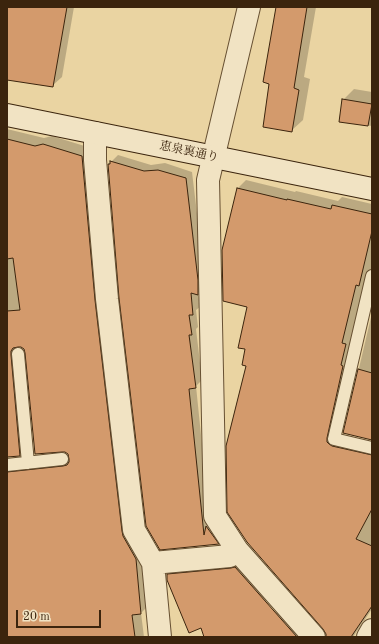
<!DOCTYPE html>
<meta charset="utf-8">
<style>
body{margin:0}
#map{position:relative;width:379px;height:644px;overflow:hidden;background:#ead4a2;font-family:"Old Standard TT",serif}
canvas{display:block}
.frame{position:absolute;inset:0;border:8px solid #3b240d;pointer-events:none}
.scale{position:absolute;left:16px;top:610px;width:85px;height:18px;box-sizing:border-box;border:2px solid #3b240d;border-top:0;padding-left:5px;font-size:12px;line-height:14px;white-space:nowrap;color:#3b240d;-webkit-text-stroke:3px #f1e3c3;paint-order:stroke}
</style>
<div id="map">
<canvas width="379" height="644"></canvas>
<div class="frame"></div>
<div class="scale">20 m</div>
</div>
<script>
const context = document.querySelector('canvas').getContext('2d');
context.lineJoin = 'round';
function paint(path, color) {
  context.fillStyle = color;
  context.fill(path, 'evenodd');
}
function toPath(rows) {
  const path = new Path2D();
  for (const r of rows) {
    path.moveTo(r[0], r[1]);
    for (let i = 2; i < r.length; i += 2) path.lineTo(r[i], r[i + 1]);
  }
  return path;
}
function stroke(path, color, width, dash) {
  context.strokeStyle = color;
  context.lineWidth = width;
  context.lineCap = dash ? 'butt' : 'round';
  context.setLineDash(dash || []);
  context.stroke(path);
}
function label(font, color, halo, rows, align = 'center') {
  context.font = font + ' "Old Standard TT","Noto Serif JP",serif';
  context.lineWidth = 4;
  context.setLineDash([]);
  context.textBaseline = 'middle';
  context.strokeStyle = halo;
  context.fillStyle = color;
  for (const [text, x, y, turn = 0] of rows) {
    context.save();
    context.translate(x, y);
    context.rotate((+turn || 0) * Math.PI / 180);
    context.textAlign = isNaN(turn) ? turn : align;
    if (halo) context.strokeText(text, 0, 0);
    context.fillText(text, 0, 0);
    context.restore();
  }
}
paint(toPath([
 [7,7,74,7,62,77,52,86,7,79],
 [277,7,316,7,304,77,310,79,303,120,291,131,270,83],
 [354,89,372,92,372,126,340,121,343,100],
 [7,129,44,138,52,136,91,148,144,550,149,605,141,613,144,637,7,637],
 [19,346,22,346,25,349,70,458,17,464,9,460,8,457,19,455,28,446],
 [118,155,151,165,165,163,192,172,204,272,204,287,198,293,200,307,196,310,198,327,196,329,202,380,196,386,210,523,225,537,218,544,160,549,120,298,109,164],
 [246,180,295,192,296,191,338,201,342,197,372,204,372,269,339,407,335,433,372,445,372,609,353,637,327,637,247,365,247,349,248,306,237,189],
 [372,313,372,425,347,419],
 [240,561,273,594,266,601,180,610,168,575,175,567],
 [288,609,313,637,204,637]
]), '#0003');
const building = toPath([
 [7,7,67,7,53,87,7,80,7,7],
 [276,7,307,7,294,88,299,90,292,132,263,127,269,84,263,82,276,7],
 [342,99,372,104,368,126,339,122,342,99],
 [7,139,35,146,43,144,82,156,95,300,122,531,123,536,136,559,141,614,132,615,135,637,7,637,7,472,63,466,67,465,69,462,69,459,68,454,65,452,62,452,35,454,25,353,24,349,21,347,18,347,13,348,11,351,11,355,20,456,7,457,7,311,20,310,13,258,7,259,7,139],
 [110,161,144,171,158,170,186,178,198,280,198,295,191,293,193,315,189,315,192,335,189,335,196,388,189,389,204,535,206,526,219,544,160,550,146,526,119,298,108,164,110,164,110,161],
 [237,188,287,200,287,199,331,209,332,205,372,214,372,231,359,286,356,285,342,343,346,344,341,365,343,366,327,438,327,442,329,444,332,446,372,455,372,509,356,539,372,546,372,606,351,637,326,637,326,634,323,629,247,542,227,512,226,446,246,366,242,365,245,349,238,348,247,307,223,301,222,250,237,188],
 [358,369,372,373,372,440,343,433,358,369],
 [235,567,297,637,204,637,201,628,189,633,167,580,167,574,231,568,235,567]
]);
paint(building, '#d39a6c');
stroke(building, '#3b240d', 1);
const lane = toPath([
 [372,276,334,439,372,448],
 [18,354,28,463],
 [7,465,62,459]
]);
const street = toPath([
 [249,7,208,180,215,516,237,550,314,637],
 [95,133,95,160,107,299,134,530,153,563,160,637],
 [153,563,230,556,237,550],
 [368,637,372,630]
]);
const secondary = toPath([
 [7,115,372,189]
]);
stroke(lane, '#675032', 14);
stroke(street, '#675032', 24);
stroke(secondary, '#3b240d', 24);
stroke(lane, '#f1e3c3', 12);
stroke(street, '#f1e3c3', 22);
stroke(secondary, '#f1e3c3', 22);
label('12px', '#3b240d', '#f1e3c3', [
 ["恵泉裏通り",189,152,12]
]);
</script>
